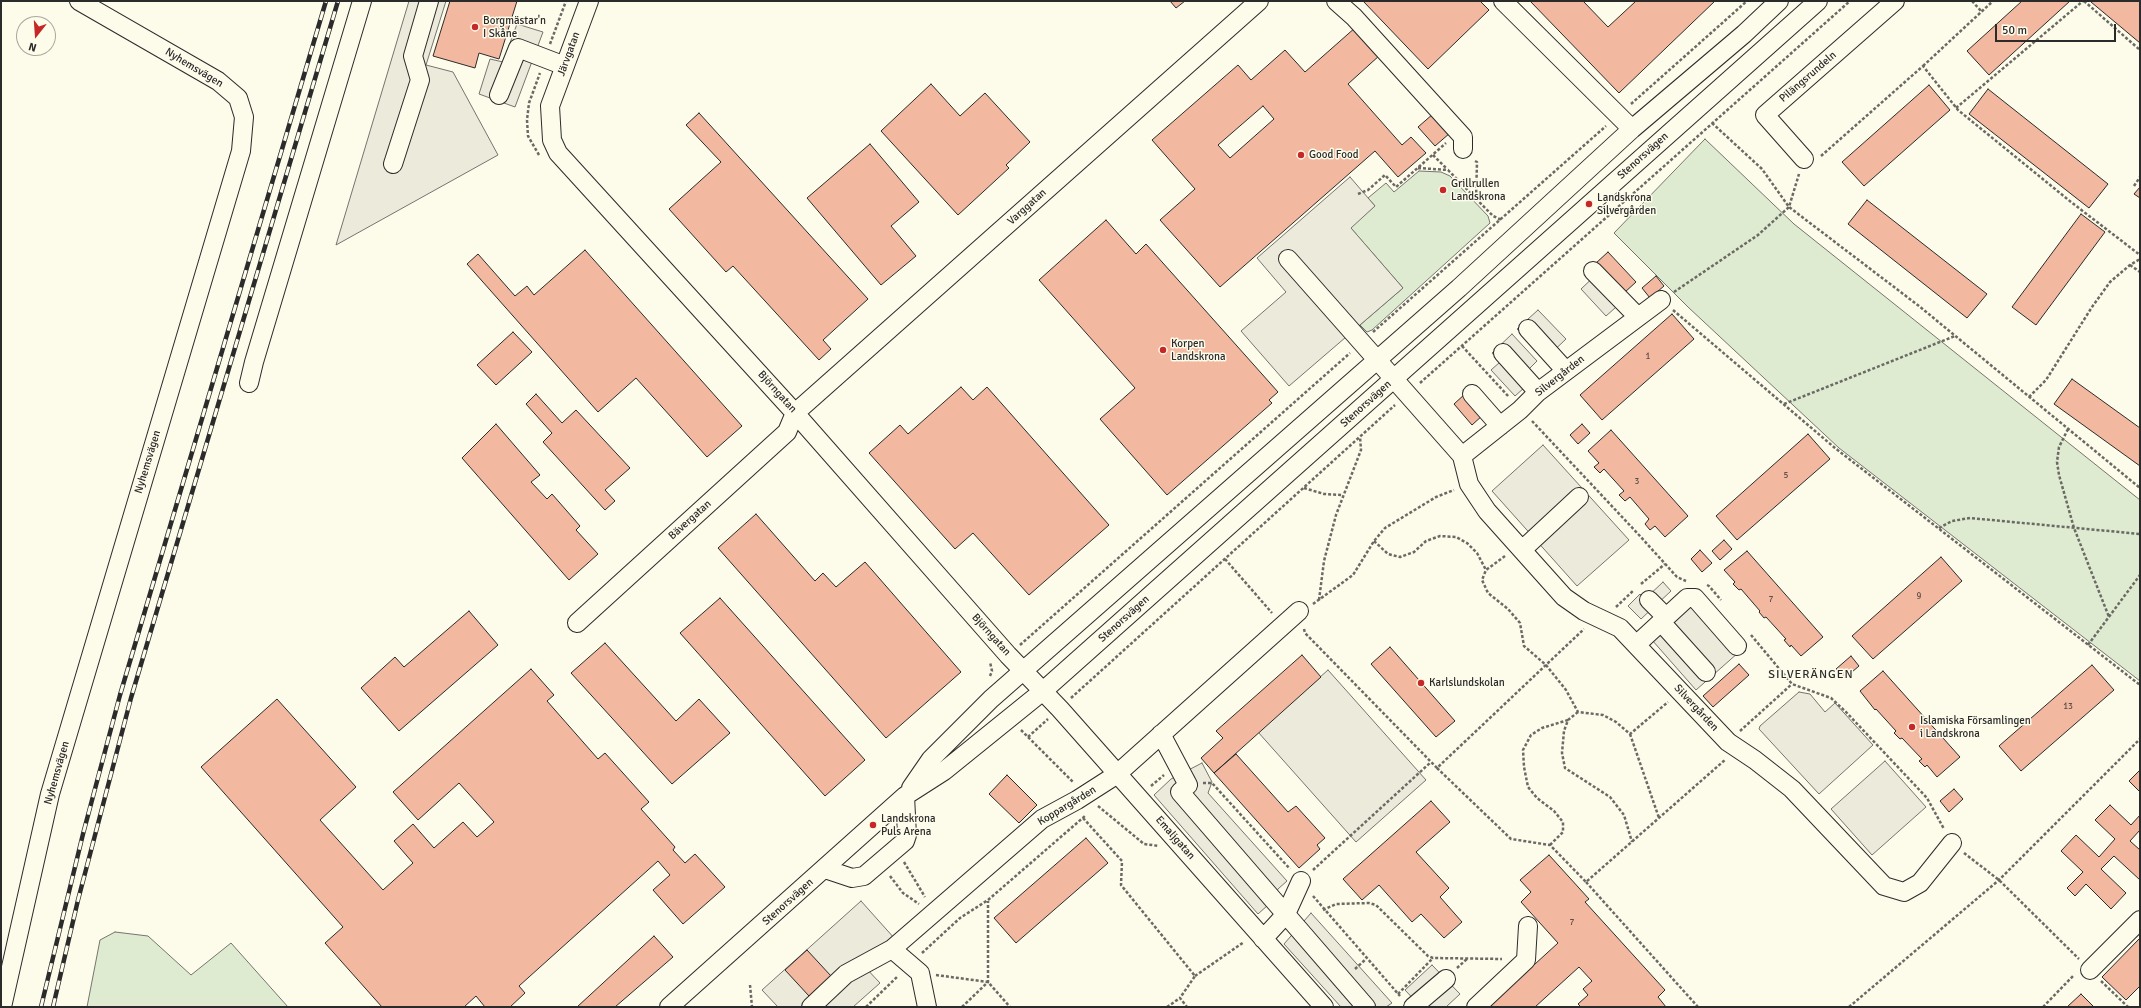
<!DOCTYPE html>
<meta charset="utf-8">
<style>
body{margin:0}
#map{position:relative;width:2141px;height:1008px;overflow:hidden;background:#fdfbea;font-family:Signika,sans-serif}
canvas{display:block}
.frame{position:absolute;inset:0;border:2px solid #2b2b2b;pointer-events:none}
.north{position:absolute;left:16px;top:16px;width:40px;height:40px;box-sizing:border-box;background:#fdfbea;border:1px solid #a9a89e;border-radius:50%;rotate:197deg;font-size:11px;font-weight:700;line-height:16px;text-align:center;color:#2b2b2b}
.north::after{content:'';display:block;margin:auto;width:14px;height:18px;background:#c62828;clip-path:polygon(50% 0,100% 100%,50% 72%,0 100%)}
.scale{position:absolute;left:1995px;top:24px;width:121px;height:18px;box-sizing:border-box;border:2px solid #2b2b2b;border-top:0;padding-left:5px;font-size:12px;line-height:14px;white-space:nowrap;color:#2b2b2b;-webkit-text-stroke:3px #fdfbea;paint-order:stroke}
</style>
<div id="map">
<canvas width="2141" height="1008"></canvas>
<div class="frame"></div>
<div class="north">N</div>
<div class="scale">50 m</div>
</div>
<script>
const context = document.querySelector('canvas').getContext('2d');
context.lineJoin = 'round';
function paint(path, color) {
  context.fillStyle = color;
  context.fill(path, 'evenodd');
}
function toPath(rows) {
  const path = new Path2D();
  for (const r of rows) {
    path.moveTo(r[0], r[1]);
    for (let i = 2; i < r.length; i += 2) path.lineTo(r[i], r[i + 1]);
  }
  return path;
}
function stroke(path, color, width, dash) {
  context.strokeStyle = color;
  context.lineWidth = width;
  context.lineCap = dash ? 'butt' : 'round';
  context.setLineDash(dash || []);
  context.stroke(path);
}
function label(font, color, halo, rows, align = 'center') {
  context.font = font + ' Signika,sans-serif';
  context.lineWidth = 3;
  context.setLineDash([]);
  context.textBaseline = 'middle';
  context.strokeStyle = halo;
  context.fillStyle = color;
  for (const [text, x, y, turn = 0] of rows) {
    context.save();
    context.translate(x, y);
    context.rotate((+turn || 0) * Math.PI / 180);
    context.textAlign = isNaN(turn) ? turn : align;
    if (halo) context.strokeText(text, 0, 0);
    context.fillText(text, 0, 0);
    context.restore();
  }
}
const green = toPath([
 [1705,139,1794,224,2140,500,2140,681,1839,448,1688,307,1614,233,1705,139],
 [1419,171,1441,172,1450,176,1488,216,1490,223,1372,330,1367,332,1360,325,1403,288,1350,227,1375,206,1368,198,1386,183,1394,192,1419,171],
 [115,932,148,936,191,975,231,943,288,1007,87,1007,100,940,115,932]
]);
paint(green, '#deebd1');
stroke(green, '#74746e', 1);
const parking = toPath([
 [409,1,446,1,426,65,453,72,498,155,336,245,409,1],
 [517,24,543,32,515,107,479,94,490,59,503,62,517,24],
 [1350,177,1375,206,1351,228,1403,288,1289,386,1241,331,1286,292,1257,258,1350,177],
 [1599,272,1624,300,1606,316,1581,289,1599,272],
 [1538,310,1566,339,1545,359,1517,329,1538,310],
 [1512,334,1537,361,1527,371,1534,379,1515,396,1491,370,1500,362,1492,353,1512,334],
 [1543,445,1629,540,1577,586,1492,491,1543,445],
 [1663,582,1671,591,1641,619,1628,606,1640,594,1645,599,1663,582],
 [1703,595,1747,645,1696,690,1652,640,1703,595],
 [1328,670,1426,780,1356,842,1258,732,1328,670],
 [1799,692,1810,694,1825,712,1835,703,1873,745,1819,794,1759,729,1760,726,1799,692],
 [1885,761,1926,807,1872,855,1831,809,1885,761],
 [1202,763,1212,782,1208,793,1287,881,1278,889,1268,905,1258,914,1154,795,1171,779,1202,763],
 [861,901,895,939,864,966,880,983,853,1007,778,1007,762,990,861,901],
 [1311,913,1392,1003,1386,1007,1341,1007,1284,944,1311,913],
 [1432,965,1460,994,1446,1007,1421,1007,1405,990,1432,965]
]);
paint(parking, '#eceadb');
stroke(parking, '#74746e', 1);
const building = toPath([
 [450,1,517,1,499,59,479,53,475,68,433,56,450,1],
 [1170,1,1185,1,1176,8,1170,1],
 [1363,1,1480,1,1489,10,1428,69,1363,1],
 [1530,1,1583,1,1608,27,1636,1,1715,1,1619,93,1530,1],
 [2022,1,2070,1,1989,75,1967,51,2022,1],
 [2092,1,2140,1,2140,43,2091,2,2092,1],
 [1356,27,1380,55,1348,84,1402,145,1411,137,1426,153,1398,177,1375,151,1220,287,1160,220,1195,189,1152,140,1238,65,1251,80,1285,50,1305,72,1356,27],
 [1263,106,1274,119,1230,158,1218,145,1263,106],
 [931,84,960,116,985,93,1030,142,1006,165,1009,168,958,215,881,131,931,84],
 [1929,85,1950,110,1864,186,1842,162,1929,85],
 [1988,89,2108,184,2089,208,1969,114,1988,89],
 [699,113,868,299,823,340,831,349,819,360,733,266,726,272,669,209,721,162,686,125,699,113],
 [1433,114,1450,133,1435,146,1418,127,1433,114],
 [870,144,919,202,891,226,916,256,881,285,807,198,870,144],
 [2140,187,2140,198,2134,194,2140,187],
 [1867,200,1987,294,1967,318,1848,224,1867,200],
 [2081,214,2105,232,2036,325,2012,307,2081,214],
 [1106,220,1136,254,1146,244,1278,392,1269,400,1272,403,1167,495,1100,419,1135,388,1039,280,1106,220],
 [585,250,742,426,707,457,636,378,598,412,467,264,478,254,515,296,527,286,534,295,585,250],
 [1608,252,1636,282,1624,293,1596,263,1608,252],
 [1656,276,1664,286,1650,298,1642,288,1656,276],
 [1672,314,1694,339,1602,420,1580,395,1672,314],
 [513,332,532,352,496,385,477,365,513,332],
 [2072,379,2140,428,2140,466,2054,404,2072,379],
 [961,387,973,400,987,387,1109,525,1029,595,973,533,955,549,869,453,900,425,908,434,961,387],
 [536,394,562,423,576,410,630,468,605,490,615,501,605,510,543,442,552,433,526,404,536,394],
 [1465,394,1483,415,1472,425,1454,404,1465,394],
 [496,424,540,475,531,482,547,499,552,494,580,526,576,530,598,554,569,580,462,458,496,424],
 [1582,424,1590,433,1578,444,1570,435,1582,424],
 [1611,430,1688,516,1665,537,1655,526,1650,530,1645,524,1649,519,1630,497,1625,501,1619,495,1624,491,1604,469,1600,473,1594,467,1599,463,1588,451,1611,430],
 [1808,434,1830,459,1737,540,1716,516,1808,434],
 [756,514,815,581,823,573,836,587,865,562,961,672,886,738,718,548,756,514],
 [1724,540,1732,549,1720,560,1712,551,1724,540],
 [1700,550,1712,563,1702,572,1691,559,1700,550],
 [1747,551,1823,637,1801,656,1791,645,1790,647,1784,640,1786,639,1766,617,1764,618,1759,612,1760,611,1741,589,1739,590,1733,584,1735,582,1724,570,1747,551],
 [1941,557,1962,581,1873,659,1852,636,1941,557],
 [720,598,865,760,825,796,680,633,720,598],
 [469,611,498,645,399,731,361,688,395,657,404,667,469,611],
 [605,643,676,721,699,699,730,733,672,784,571,673,605,643],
 [1390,647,1455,721,1436,737,1371,664,1390,647],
 [1302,655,1321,677,1214,773,1201,758,1223,738,1216,731,1302,655],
 [1851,656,1859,666,1845,678,1836,669,1851,656],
 [1739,664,1749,675,1713,707,1703,696,1739,664],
 [2092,665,2114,690,2021,771,1999,746,2092,665],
 [531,669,554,695,547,701,598,759,605,753,649,802,641,809,675,847,673,850,685,863,695,854,725,887,683,924,653,890,670,875,658,861,519,986,525,993,510,1007,485,1007,476,996,464,1007,382,1007,325,943,343,927,201,767,277,699,356,787,320,820,383,890,413,863,394,841,413,824,434,848,463,822,477,837,494,822,459,783,418,820,393,792,531,669],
 [1883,671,1960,757,1937,777,1927,765,1925,767,1919,761,1922,759,1902,738,1900,739,1894,733,1896,731,1876,709,1875,710,1860,691,1883,671],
 [1236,754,1288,812,1296,806,1325,838,1317,845,1320,849,1299,868,1214,773,1236,754],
 [2140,770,2140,792,2129,781,2140,770],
 [1007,775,1037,805,1019,823,989,794,1007,775],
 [1954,789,1963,799,1949,812,1940,801,1954,789],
 [1431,801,1450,822,1416,852,1449,888,1440,897,1462,922,1444,938,1421,914,1412,922,1379,885,1362,900,1343,879,1431,801],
 [2110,805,2131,825,2140,815,2140,830,2130,841,2140,850,2140,880,2114,856,2101,869,2126,893,2111,909,2086,884,2075,896,2067,888,2083,872,2061,851,2076,835,2099,857,2115,839,2095,820,2110,805],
 [1086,838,1108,863,1016,943,994,918,1086,838],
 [1549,855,1589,899,1585,902,1665,990,1658,997,1666,1007,1581,1007,1578,1004,1588,995,1583,989,1592,981,1579,967,1535,1007,1488,1007,1558,943,1521,902,1531,892,1520,880,1549,855],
 [654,936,673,957,615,1007,577,1007,654,936],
 [2140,938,2140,986,2126,1000,2102,977,2140,938],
 [807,950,831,976,809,996,785,970,807,950],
 [2081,994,2094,1007,2067,1007,2081,994]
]);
paint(building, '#f2b8a0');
stroke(building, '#2b2b2b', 1);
const minor = toPath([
 [589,1,550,106,552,140,558,153,795,413,1008,655,1060,709,1324,1007],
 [1336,1,1354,17,1463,137,1463,149],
 [1503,1,1632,129],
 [499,95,518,48,565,66],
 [1804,159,1765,115,1895,1],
 [393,164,420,80,413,56,429,1],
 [1288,259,1462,456,1469,484,1487,511,1564,597,1584,611,1620,628,1728,742,1755,760,1792,789,1884,886,1904,892,1920,883,1952,843],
 [1593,271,1638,317],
 [1528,329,1566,371],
 [1503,353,1538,392],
 [249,383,254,362,362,1],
 [1472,394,1500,426],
 [1462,456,1520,410,1538,392,1661,300],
 [1522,550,1579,497],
 [1649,600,1666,617],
 [1661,622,1706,672],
 [577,623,787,432,795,413,1259,1],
 [1636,645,1687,598,1695,598,1737,646],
 [1161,734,1188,785,1180,792,1366,1007],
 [911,788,931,759,991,699,1459,288,1632,129,1744,34,1779,1],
 [825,869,852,878,864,876,905,841,907,835,905,796],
 [1263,939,1286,914,1301,881],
 [892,949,920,973,927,1007],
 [2090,970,2140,920],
 [2,1007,50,794,241,151,244,117,238,98,218,81,79,1],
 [669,1007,905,796,944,771,1043,691,1818,1],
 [811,1007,846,974,892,949,1042,819,1077,800,1116,775,1299,611],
 [1413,1007,1446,979],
 [1476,1007,1526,960,1528,926]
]);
stroke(minor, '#2b2b2b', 20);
stroke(toPath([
 [1972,1,1981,11],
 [2084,1,2140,50],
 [550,44,566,1],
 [1923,66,1993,1],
 [1631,104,1747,1],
 [1956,108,2083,1],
 [1712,123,1762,169,1789,207,1919,306,2140,488],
 [539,155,528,136,527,120,529,103,540,73],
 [1433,155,1447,169],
 [1821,156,1923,66,1958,110,2071,202,2140,255],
 [1475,161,1477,162,1476,199],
 [1418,168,1448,170,1493,216,1502,220],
 [2134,186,2140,177],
 [1358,194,1368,190,1385,175,1396,187,1446,143],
 [2130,265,2140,272],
 [1674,292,1758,235,1789,207,1799,174],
 [1673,310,1835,448,2140,685],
 [1373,332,1606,126],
 [1462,346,1509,397],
 [1420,383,1850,1],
 [2029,397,2046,380,2092,307,2110,282,2130,265,2140,259],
 [1784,404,1955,336],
 [1532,421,1639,535,1677,577,1686,581],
 [2068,429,2059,447,2057,462,2059,475,2074,528,2109,617],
 [1304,488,1324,494,1342,495],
 [1939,528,1952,521,1970,518,2140,534],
 [1374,541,1388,554,1400,557,1414,552,1426,541,1440,536,1456,537,1467,543,1477,553,1486,570],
 [1505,556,1486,570,1482,580,1488,593,1508,609,1520,623,1524,646,1546,665,1566,690,1578,712,1603,715,1616,722,1630,734,1668,702],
 [1225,559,1272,613],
 [1641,584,1665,564],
 [1707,585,1709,586,1721,600],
 [1319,600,1324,561,1336,515,1361,450,1360,437],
 [1313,604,1353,575,1374,541,1385,528,1436,497,1454,490],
 [1616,607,1634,590],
 [1304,629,1305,633,1437,768,1584,629],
 [1751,635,1792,684,1831,698,1846,712,1927,798,1944,829],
 [1020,645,1350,353],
 [2088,645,2140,575],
 [990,676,992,671,990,662],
 [1071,698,1395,405],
 [1578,712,1568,720,1564,731,1562,753,1565,768,1610,797,1624,815,1632,842],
 [1021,730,1074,783],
 [1740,731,1792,684],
 [1630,734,1659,818],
 [1028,737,1048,719],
 [1437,768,1511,839,1550,845,1586,882,1726,759],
 [1203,783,1212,783,1290,869],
 [1151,786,1164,775],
 [1098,806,1144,844,1159,846],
 [1083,818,1122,861,1121,885,1195,976,1180,998],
 [1550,845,1563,832,1563,822,1554,811,1537,798,1528,787,1524,767,1523,750,1531,735,1542,728,1568,720],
 [1964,853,1999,880,2079,959],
 [904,862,925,897],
 [1313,870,1431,762],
 [890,876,903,893,919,904],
 [1586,882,1698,1007],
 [1313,896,1400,996],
 [1323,910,1336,904,1369,903,1376,905,1428,956,1433,958,1502,959],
 [922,953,960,918,988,900,1085,816],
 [1457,968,1468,958],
 [1355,969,1366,959],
 [936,975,988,982,1010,1007],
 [1195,976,1244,942],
 [2101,981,2128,1007],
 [750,985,752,1007],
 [1398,994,1433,958],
 [866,1007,898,976],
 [962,1007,988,982,988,901],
 [1167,1007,1180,998,1187,1007],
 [1849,1007,1999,880,2140,739],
 [2043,1007,2074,975]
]), '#6a6964', 2.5, [3, 2]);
stroke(minor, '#fdfbea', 18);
const rail = toPath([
 [41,1007,83,834,120,695,326,1],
 [53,1007,78,900,131,698,338,1]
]);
stroke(rail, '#2b2b2b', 4.5);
stroke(rail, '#fdfbea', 3, [9]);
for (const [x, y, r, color] of [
 [475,27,4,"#c62828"],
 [1301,155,4,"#c62828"],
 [1443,190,4,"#c62828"],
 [1589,204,4,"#c62828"],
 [1163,350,4,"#c62828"],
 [1421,683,4,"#c62828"],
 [1912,727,4,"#c62828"],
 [873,825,4,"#c62828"]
]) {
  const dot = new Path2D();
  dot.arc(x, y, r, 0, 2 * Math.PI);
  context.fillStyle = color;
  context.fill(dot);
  stroke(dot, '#fdfbea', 1.5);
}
label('9px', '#5d4e48', null, [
 ["1",1648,357],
 ["5",1786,476],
 ["3",1637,482],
 ["9",1919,597],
 ["7",1771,600],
 ["13",2068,707],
 ["7",1572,923]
]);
label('11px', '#2b2b2b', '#fdfbea', [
 ["Borgmästar'n",483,21],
 ["I Skåne",483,34],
 ["Good Food",1309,155],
 ["Grillrullen",1451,184],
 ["Landskrona",1451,197],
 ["Landskrona",1597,198],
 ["Silvergården",1597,211],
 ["Korpen",1171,344],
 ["Landskrona",1171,357],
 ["Karlslundskolan",1429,683],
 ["Islamiska Församlingen",1920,721],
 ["i Landskrona",1920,734],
 ["Landskrona",881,819],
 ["Puls Arena",881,832]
], 'left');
label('11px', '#2b2b2b', '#fdfbea', [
 ["Järvgatan",569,54,-70],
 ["Nyhemsvägen",194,68,31],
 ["Pilängsrundeln",1808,77,-41],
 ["Stenorsvägen",1643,156,-42],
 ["Varggatan",1027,207,-42],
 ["Silvergården",1560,376,-38],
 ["Björngatan",777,392,48],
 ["Stenorsvägen",1366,404,-42],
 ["Nyhemsvägen",148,462,-73],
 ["Bävergatan",690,520,-42],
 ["Stenorsvägen",1124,619,-42],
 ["Björngatan",991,635,48],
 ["Silvergården",1696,708,47],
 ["Nyhemsvägen",57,773,-74],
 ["Koppargården",1067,806,-31],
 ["Emaljgatan",1175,838,49],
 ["Stenorsvägen",788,902,-42]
]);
context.letterSpacing = '1px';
label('12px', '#2b2b2b', '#fdfbea', [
 ["SILVERÄNGEN",1811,675]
]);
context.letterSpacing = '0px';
</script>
